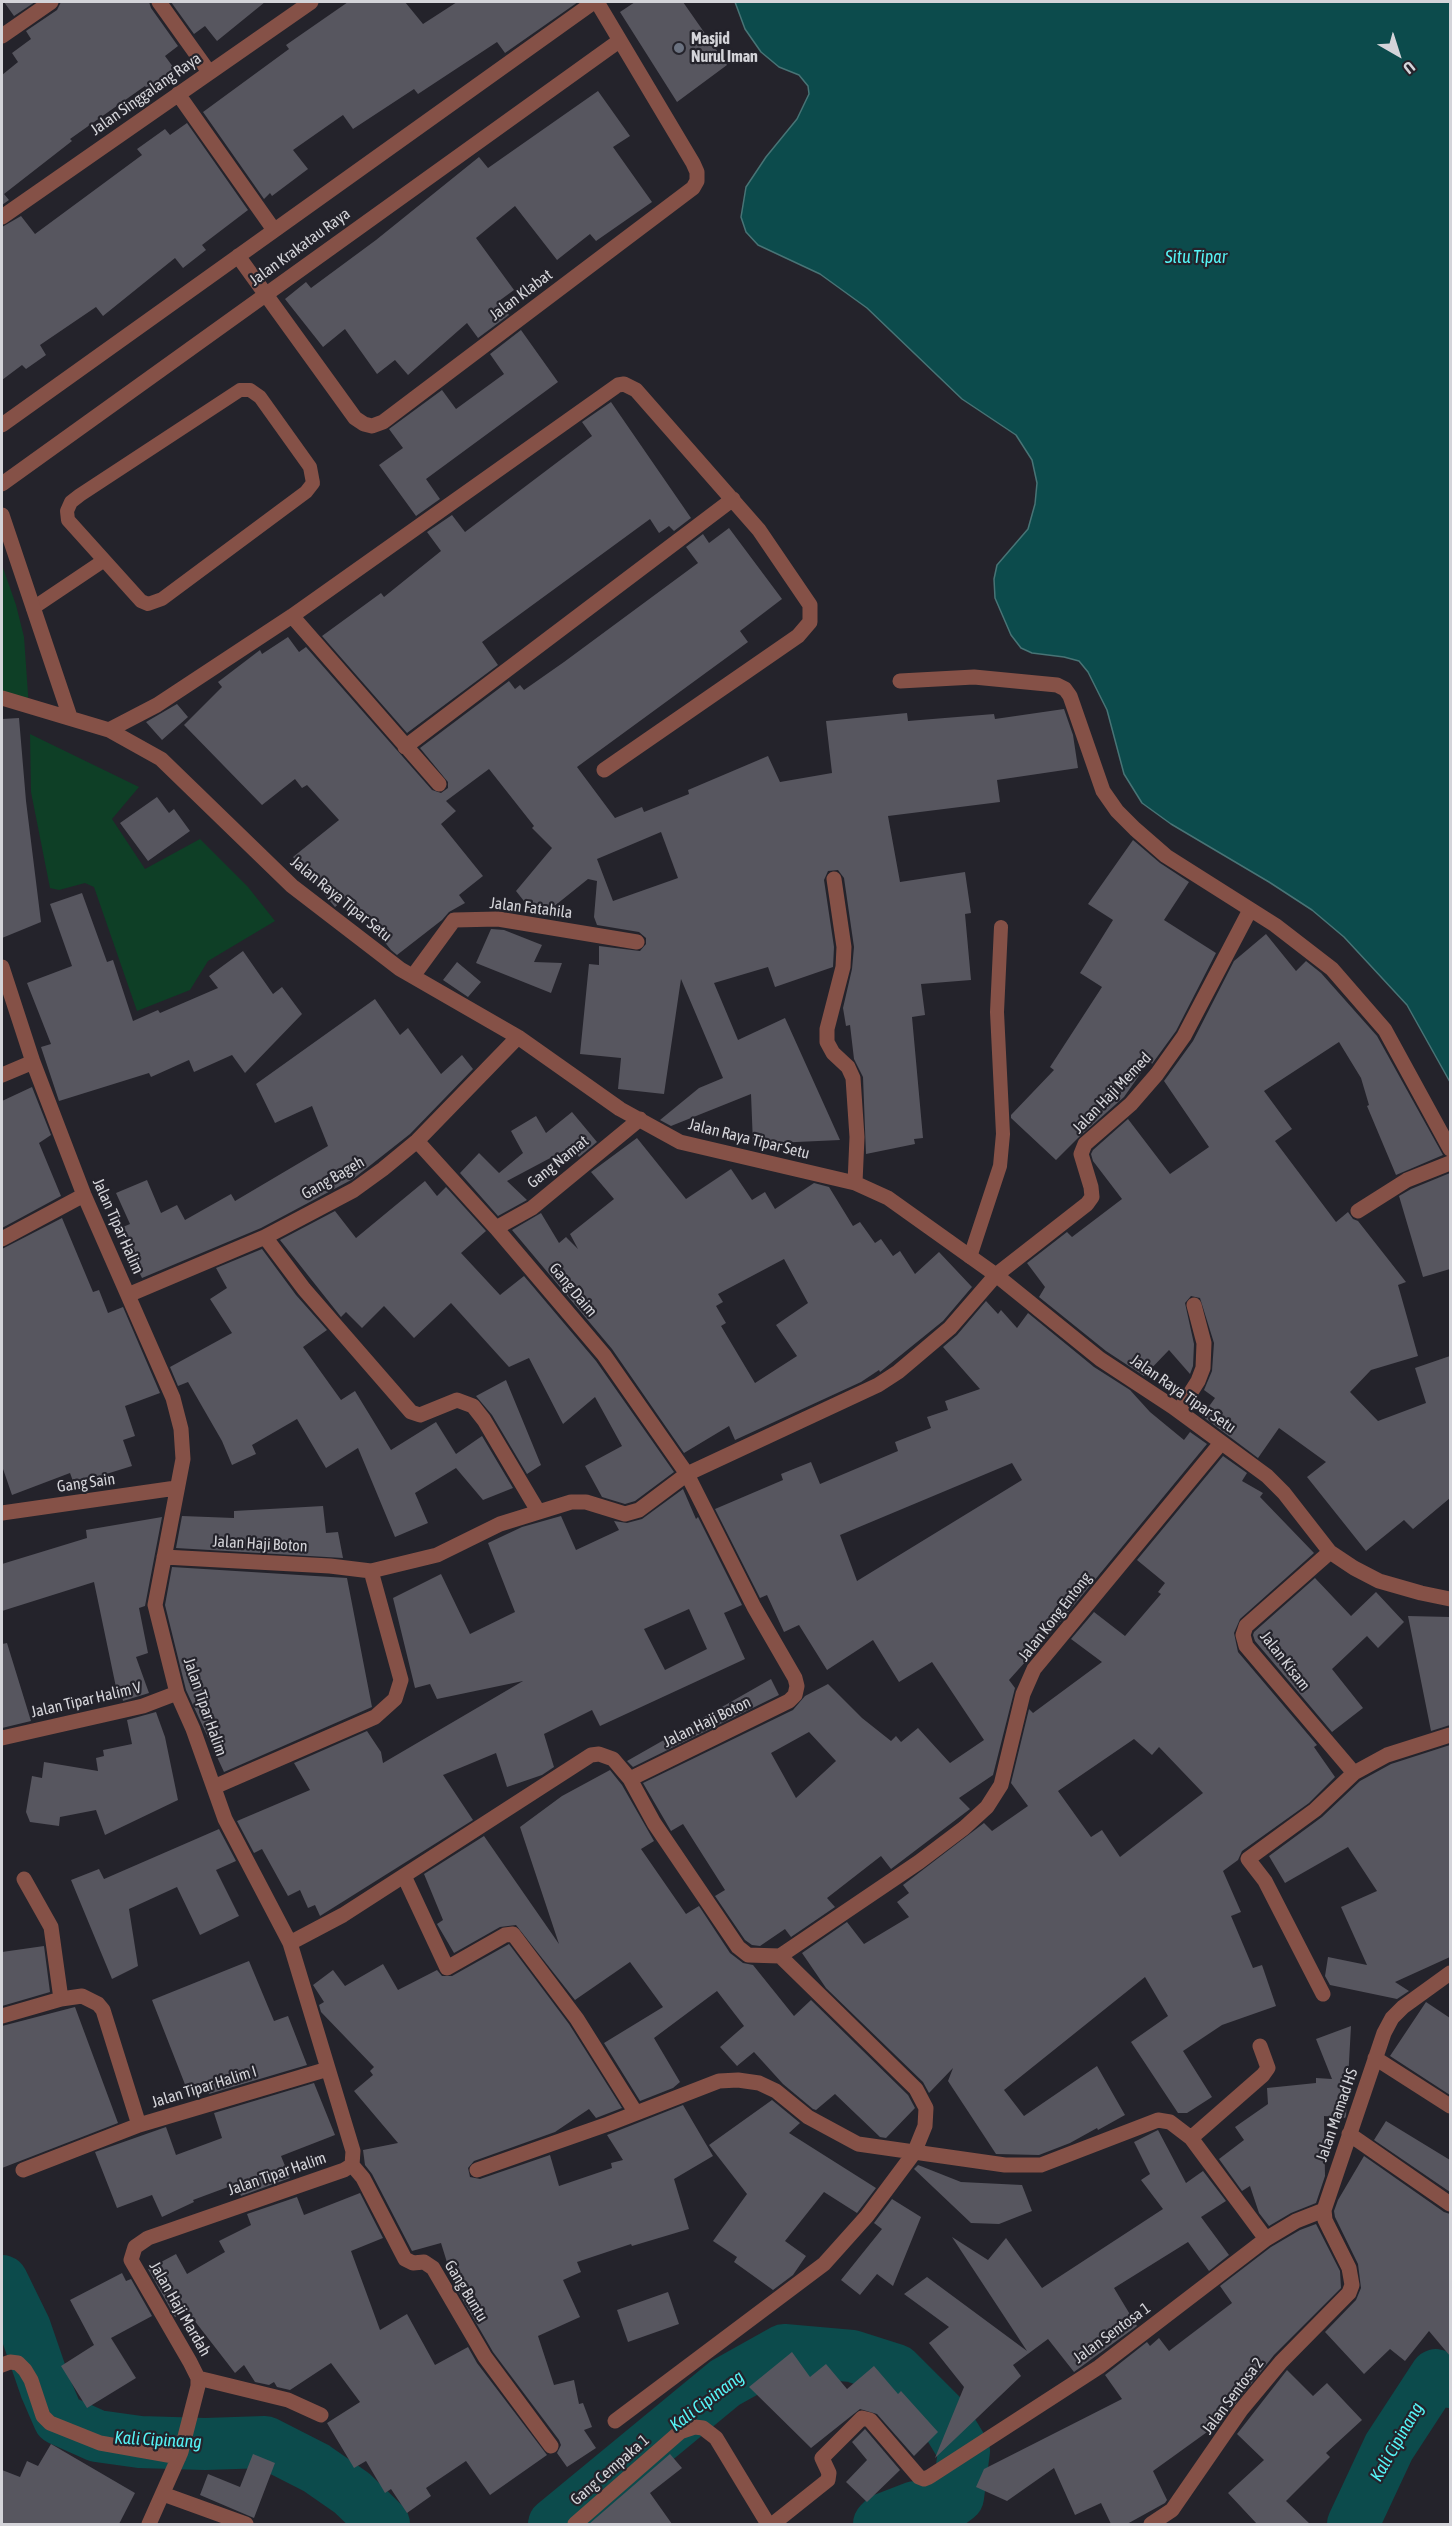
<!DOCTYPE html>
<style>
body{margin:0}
#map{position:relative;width:1452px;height:2526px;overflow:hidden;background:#24232b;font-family:"Asap Condensed",sans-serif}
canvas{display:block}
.frame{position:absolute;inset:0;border:3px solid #d4d4d9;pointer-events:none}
.north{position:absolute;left:1368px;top:24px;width:60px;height:60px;-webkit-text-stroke:4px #24232b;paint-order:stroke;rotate:141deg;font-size:16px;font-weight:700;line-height:24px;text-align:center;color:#d4d4d9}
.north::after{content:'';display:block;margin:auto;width:21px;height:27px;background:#d4d4d9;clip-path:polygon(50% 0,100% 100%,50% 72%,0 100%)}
</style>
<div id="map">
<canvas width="1452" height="2526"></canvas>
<div class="frame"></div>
<div class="north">U</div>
</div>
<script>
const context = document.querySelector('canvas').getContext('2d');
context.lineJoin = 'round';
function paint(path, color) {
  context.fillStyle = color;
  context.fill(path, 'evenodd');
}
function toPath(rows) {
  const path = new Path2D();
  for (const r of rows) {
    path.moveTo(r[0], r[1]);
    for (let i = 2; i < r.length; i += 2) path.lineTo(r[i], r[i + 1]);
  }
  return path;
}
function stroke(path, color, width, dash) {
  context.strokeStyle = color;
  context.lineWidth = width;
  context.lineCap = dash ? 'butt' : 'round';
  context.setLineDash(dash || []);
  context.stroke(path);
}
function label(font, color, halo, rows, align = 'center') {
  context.font = font + ' "Asap Condensed",sans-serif';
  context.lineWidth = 4.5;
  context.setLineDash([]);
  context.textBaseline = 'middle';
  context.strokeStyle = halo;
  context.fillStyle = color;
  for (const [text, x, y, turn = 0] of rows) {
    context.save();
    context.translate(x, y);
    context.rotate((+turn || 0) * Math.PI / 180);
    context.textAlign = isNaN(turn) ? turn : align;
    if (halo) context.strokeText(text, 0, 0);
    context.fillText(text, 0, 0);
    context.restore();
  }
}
paint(toPath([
 [2,565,16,605,24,637,29,708,2,699],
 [30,734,139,787,112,819,145,869,200,839,248,887,275,921,208,961,190,990,137,1011,94,887,85,883,59,890,50,888,31,792]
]), '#0e3f26');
const water = toPath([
 [735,2,1450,2,1450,1082,1407,1005,1344,937,1312,910,1269,882,1171,824,1142,803,1124,774,1107,710,1088,672,1079,661,1064,657,1032,653,1021,648,1011,635,995,598,994,579,997,565,1028,529,1035,504,1037,483,1032,460,1016,435,962,399,867,308,820,274,758,245,746,232,741,217,746,187,766,157,797,119,809,94,808,86,799,75,779,67,761,52,745,29,735,2]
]);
paint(water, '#0c4b4c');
stroke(water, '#487476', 1.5);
stroke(toPath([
 [2,2281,25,2328,46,2389,59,2419,97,2436,140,2442,205,2444,265,2442,316,2468,352,2493,384,2524],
 [554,2524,725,2383,784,2350,852,2356,896,2370,944,2418,964,2451,958,2497,942,2509,915,2507,884,2519,879,2524],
 [1353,2524,1389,2447,1436,2375,1450,2382]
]), '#0c4b4c', 52);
paint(toPath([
 [4,2,35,2,14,16],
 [61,2,149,2,151,8,178,46,165,56,176,71,149,91,145,86,70,139,72,141,4,194,9,200,2,205,2,75,18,62,12,53,31,39,26,31,57,10],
 [171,2,265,2,217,41,205,26,194,34],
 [348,2,405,2,423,24,457,2,578,2,505,53,497,42,418,94,414,89,353,129,343,115,293,150,308,169,272,196,270,193,264,199,203,112,289,49,286,45],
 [635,2,683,2,727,65,677,102,620,12],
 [598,91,630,136,613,147,652,202,596,241,590,234,557,260,515,206,476,238,514,290,499,301,509,315,478,338,467,323,408,375,395,360,377,374,345,329,323,347,285,299,306,282,311,288,376,240,479,157,488,168],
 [187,123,248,210,202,245,206,250,183,268,175,258,103,316,96,307,40,345,46,355,26,369,22,365,2,380,2,227,21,216,35,234,142,155,137,149,165,129,170,135],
 [521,330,558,382,426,479,440,499,416,516,379,465,403,448,389,429,442,390,456,409,504,374,490,354],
 [611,402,691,518,674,531,669,526,659,533,650,519,482,642,498,665,407,733,322,636,381,593,384,597,441,551,427,532,452,515,465,532,592,436,582,422],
 [729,528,782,599,740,631,748,642,577,767,615,818,642,807,644,812,689,794,688,790,768,756,780,782,832,773,826,721,907,713,908,721,994,714,995,719,1064,709,1073,735,1078,768,997,780,1000,802,888,816,900,882,965,872,971,913,965,914,971,980,921,984,925,1015,912,1017,923,1138,914,1139,915,1144,866,1154,863,1077,854,1059,850,1025,846,1026,843,1008,852,969,854,947,844,878,838,870,828,871,824,880,834,947,833,967,775,987,768,967,714,983,738,1040,785,1018,840,1140,753,1144,751,1094,671,1126,660,1120,699,1088,723,1078,681,979,664,1094,618,1089,621,1058,580,1054,589,964,599,965,599,946,640,951,646,944,646,938,639,932,597,925,594,917,597,881,588,879,542,916,535,915,516,891,552,848,532,828,534,826,489,769,446,801,456,811,441,824,483,876,459,895,465,903,449,912,442,920,397,955,391,950,348,896,335,907,293,857,339,820,307,785,302,788,295,779,262,805,184,725,222,687,218,682,260,650,262,654,288,637,299,652,306,647,432,790,441,793,448,788,448,782,420,748,509,681,515,689,520,685,524,690,564,662,698,563,686,547,703,534,709,543],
 [661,832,678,878,613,901,597,859],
 [177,704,188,717,162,740,146,722],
 [19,718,26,801,41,922,2,938,2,719],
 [157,797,169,813,174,809,190,831,148,861,120,823],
 [1133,840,1160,863,1189,882,1164,920,1216,953,1176,1031,1152,1064,1150,1060,1124,1097,1079,1137,1056,1160,1011,1118,1011,1115,1054,1070,1050,1067,1102,987,1080,973,1113,920,1088,904],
 [82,893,107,962,113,960,133,1021,158,1010,160,1013,218,988,209,976,243,951,273,994,282,987,302,1014,245,1073,232,1055,194,1072,189,1060,151,1077,149,1073,59,1101,41,1047,51,1044,27,983,72,966,50,904],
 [491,929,504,930,542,945,534,962,562,963,551,993,476,963],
 [1266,934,1296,971,1306,961,1321,973,1377,1036,1443,1155,1396,1175,1367,1106,1369,1105,1361,1078,1339,1042,1264,1091,1292,1129,1275,1141,1336,1222,1348,1212,1353,1219,1358,1221,1406,1282,1398,1285,1418,1356,1371,1370,1350,1392,1378,1421,1426,1403,1415,1368,1450,1356,1450,1498,1413,1529,1404,1520,1366,1551,1307,1477,1326,1462,1279,1428,1258,1458,1202,1416,1215,1398,1204,1390,1212,1371,1214,1343,1200,1298,1191,1296,1185,1303,1194,1344,1193,1366,1190,1374,1169,1350,1144,1376,1106,1351,1039,1297,1045,1287,1027,1263,1067,1232,1072,1237,1122,1199,1093,1161,1091,1154,1093,1150,1128,1119,1170,1174,1209,1147,1164,1081,1193,1041,1234,961],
 [457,962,481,982,468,997,443,980],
 [375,999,400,1035,408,1028,441,1074,462,1055,473,1069,410,1134,353,1179,261,1228,142,1278,118,1229,130,1224,116,1193,147,1180,161,1213,177,1205,185,1220,231,1194,235,1201,328,1146,312,1106,275,1123,256,1084],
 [32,1087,51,1135,39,1143,61,1196,2,1228,2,1101],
 [572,1112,597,1142,579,1157,571,1147,507,1181,527,1200,498,1216,460,1173,479,1153,499,1173,523,1153,511,1131,536,1116,546,1133],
 [637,1138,686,1199,731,1169,752,1200,765,1192,775,1209,814,1183,829,1187,853,1226,860,1222,875,1243,881,1239,893,1256,900,1251,915,1274,939,1252,972,1287,943,1321,880,1372,879,1370,861,1382,735,1440,729,1426,684,1453,612,1349,512,1230,541,1213,559,1243,566,1237,578,1249,570,1234,614,1199,591,1172],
 [784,1259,808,1303,776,1325,797,1356,755,1383,721,1326,726,1323,716,1306,723,1302,718,1294],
 [1450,1173,1450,1269,1423,1277,1399,1196,1411,1189],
 [425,1181,437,1196,446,1187,486,1231,461,1253,500,1295,524,1276,596,1361,674,1472,635,1501,625,1504,602,1497,585,1466,622,1446,595,1397,563,1424,529,1358,509,1367,451,1303,414,1338,384,1306,362,1328,346,1312,341,1317,280,1240,335,1211,356,1238],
 [62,1218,93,1292,99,1290,108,1313,123,1307,160,1393,125,1406,135,1436,123,1440,132,1466,74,1484,70,1473,12,1495,2,1466,2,1249],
 [262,1249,296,1295,327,1330,303,1347,341,1400,355,1391,391,1450,436,1422,456,1454,482,1436,513,1488,483,1500,456,1468,415,1493,428,1523,395,1537,358,1448,326,1468,297,1419,252,1445,256,1454,232,1465,222,1441,188,1382,178,1386,170,1367,232,1333,210,1299,227,1288,216,1268],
 [986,1301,998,1314,1001,1310,1017,1328,1028,1313,1094,1367,1130,1390,1150,1412,1184,1440,1190,1432,1207,1444,1051,1633,1009,1680,1015,1688,993,1775,959,1798,970,1809,891,1869,881,1856,827,1898,835,1907,791,1937,785,1929,760,1946,752,1945,745,1940,715,1896,725,1890,683,1824,671,1831,643,1783,793,1710,805,1696,828,1684,862,1718,891,1741,896,1736,901,1742,918,1728,950,1763,984,1740,932,1662,899,1682,873,1640,827,1670,799,1625,784,1632,767,1595,760,1598,715,1509,783,1480,781,1474,811,1462,820,1484,898,1451,895,1442,931,1428,927,1417,948,1410,945,1401,980,1389,943,1347,957,1335],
 [1012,1463,1022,1480,857,1581,840,1535],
 [809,1732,836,1761,796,1798,771,1753],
 [506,1380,541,1465,527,1474,492,1415,476,1396],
 [1223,1456,1247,1473,1242,1481,1263,1493,1260,1497,1314,1553,1240,1619,1234,1633,1238,1652,1317,1745,1314,1747,1335,1777,1309,1803,1242,1851,1238,1860,1223,1871,1241,1912,1231,1916,1253,1968,1262,1965,1276,2006,1222,2025,1183,2051,1212,2097,1187,2113,1178,2113,1131,2042,1168,2016,1145,1977,1004,2090,1024,2116,1097,2066,1125,2115,1098,2130,1097,2128,1070,2143,1039,2155,996,2154,948,2081,953,2068,929,2093,923,2082,826,1988,802,1953,847,1922,864,1944,909,1917,897,1902,909,1893,903,1885,984,1823,992,1831,1028,1806,1011,1783,1029,1709,1033,1713,1102,1662,1071,1639,1094,1612,1125,1636,1161,1594,1158,1592,1165,1583,1137,1560],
 [1134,1739,1152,1755,1159,1747,1203,1793,1120,1857,1102,1830,1091,1837,1058,1791],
 [683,1489,696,1519,698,1517,742,1605,724,1613,745,1659,600,1726,592,1710,544,1734,554,1767,542,1775,507,1787,496,1753,443,1775,473,1820,320,1916,315,1905,308,1908,300,1890,288,1896,262,1849,254,1853,237,1821,310,1790,294,1763,367,1731,381,1752,383,1763,523,1681,437,1699,430,1684,415,1688,393,1598,441,1574,470,1634,515,1612,488,1543,522,1527,561,1516,576,1550,619,1530,614,1521,627,1523,642,1519],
 [689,1609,707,1649,665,1670,644,1629],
 [323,1506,326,1533,338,1532,343,1558,176,1548,182,1516,234,1518,234,1511],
 [162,1517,145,1606,139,1608,148,1653,136,1657,149,1693,123,1701,121,1692,117,1692,94,1582,2,1611,2,1564,87,1538,86,1530],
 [172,1567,347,1578,372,1707,224,1772,186,1690,165,1605],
 [1315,1578,1351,1616,1376,1592,1404,1622,1378,1648,1367,1636,1332,1669,1363,1708,1332,1732,1255,1641,1253,1635,1254,1632],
 [1408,1616,1450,1617,1450,1725,1431,1731],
 [7,1643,31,1721,2,1728,2,1644],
 [771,1679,779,1695,633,1767,627,1761],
 [156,1712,165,1737,178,1800,105,1835,96,1810,60,1817,59,1826,30,1822,26,1812,32,1776,42,1778,44,1762,98,1771,96,1758,104,1756,103,1750,132,1744,127,1720],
 [1450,1745,1450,1957,1395,1982,1409,1991,1397,1999,1330,1985,1325,1976,1328,1957,1367,1965,1341,1907,1377,1891,1348,1847,1285,1883,1269,1856,1322,1817,1360,1781,1391,1764],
 [610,1770,622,1785,654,1841,641,1849,686,1914,699,1906,730,1953,743,1963,753,1965,794,2016,811,2000,908,2095,915,2108,886,2138,880,2137,835,2094,816,2110,813,2109,783,2084,754,2052,737,2066,720,2047,744,2026,717,1991,654,2038,680,2082,673,2088,640,2101,604,2043,663,2007,630,1962,575,2000,516,1925,500,1927,454,1953,437,1924,443,1920,424,1874,484,1836,559,1944,520,1827,562,1796],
 [219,1829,236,1861,216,1870,239,1916,200,1935,177,1887,129,1909,138,1966,112,1979,71,1880,99,1869,104,1879],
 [509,1944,569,2024,622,2108,596,2118,589,2109,555,2132,474,2161,468,2168,470,2177,480,2179,550,2155,559,2186,612,2168,611,2163,623,2160,607,2135,683,2105,713,2156,674,2179,689,2229,632,2246,631,2244,577,2262,581,2272,563,2280,580,2317,538,2336,554,2385,574,2380,579,2404,583,2403,592,2427,584,2430,596,2448,567,2467,557,2453,561,2445,559,2440,493,2352,454,2285,441,2243,412,2251,372,2174,365,2165,363,2150,398,2143,354,2091,373,2075,370,2071,374,2067,321,2012,319,2005,324,2002,313,1985,333,1970,345,1986,383,1964,398,1990,437,1970,442,1976,452,1976],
 [44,1946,50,1992,2,2006,2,1952],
 [249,1961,274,2021,288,2016,307,2065,209,2094,205,2082,186,2087,152,2000],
 [1426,2002,1450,2018,1450,2095,1390,2056],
 [75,2007,118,2123,2,2168,2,2026],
 [1351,2026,1346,2116,1345,2118,1324,2116,1325,2176,1316,2203,1291,2213,1269,2226,1259,2213,1250,2186,1242,2191,1219,2159,1244,2140,1235,2127,1268,2104,1267,2088,1316,2083,1316,2078,1332,2079,1316,2039],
 [314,2083,335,2135,281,2156,290,2178,241,2196,236,2184,193,2200,194,2202,162,2217,152,2195,117,2208,95,2152,166,2127,176,2155,222,2138,214,2113],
 [772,2100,800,2123,789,2133,876,2188,857,2213,824,2192,785,2241,806,2256,793,2275,773,2290,734,2262,737,2257,713,2241,747,2194,709,2145],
 [1386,2121,1450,2160,1450,2192,1374,2140],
 [1158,2130,1186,2183,1203,2171,1226,2201,1201,2217,1229,2255,1209,2271,1188,2242,1114,2288,1137,2326,1074,2372,1048,2339,1013,2365,1021,2376,935,2458,964,2387,929,2343,949,2327,904,2294,927,2277,1027,2351,952,2237,988,2260,1006,2238,1042,2288,1163,2209,1141,2180,1150,2174,1134,2142],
 [1364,2156,1444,2212,1450,2214,1450,2356,1429,2331,1405,2361,1390,2349,1364,2374,1325,2332,1356,2300,1361,2288,1358,2264,1335,2217,1334,2211,1338,2200],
 [918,2165,961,2182,1022,2185,1032,2211,999,2224,971,2223,914,2169],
 [360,2193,383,2238,351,2251,380,2330,407,2314,435,2365,468,2347,477,2363,547,2455,490,2495,466,2461,426,2488,431,2496,407,2513,391,2489,385,2493,366,2461,354,2468,327,2423,360,2402,331,2363,290,2390,277,2387,274,2382,269,2385,255,2382,244,2365,235,2373,187,2311,175,2317,148,2269,176,2254,187,2274,225,2252,219,2241,251,2225,247,2214,297,2197,304,2215],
 [892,2199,921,2217,893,2286,877,2274,860,2295,841,2280,882,2229,874,2223],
 [1316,2224,1340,2271,1341,2288,1274,2355,1221,2422,1153,2471,1167,2500,1165,2503,1127,2524,1111,2524,1101,2503,1075,2515,1054,2468,1007,2501,976,2487,984,2469,1122,2399,1105,2375,1147,2342,1150,2346,1159,2338,1169,2351,1232,2303,1220,2286,1271,2247,1300,2230],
 [122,2273,126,2281,131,2279,152,2316,111,2338,136,2378,87,2408,61,2366,94,2345,70,2300],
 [668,2292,679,2324,628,2342,617,2310],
 [792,2352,810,2377,826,2364,847,2389,874,2366,898,2394,901,2391,938,2432,914,2456,877,2414,860,2409,811,2448,749,2387],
 [1287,2370,1313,2396,1327,2383,1362,2420,1326,2453,1330,2457,1286,2501,1310,2524,1257,2524,1228,2493,1264,2460,1237,2434],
 [865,2429,900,2470,867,2502,846,2482,867,2460,852,2442],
 [51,2444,135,2493,119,2524,2,2524,2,2470,20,2477,27,2461,38,2466],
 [253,2454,275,2463,254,2518,200,2495,208,2474,240,2487],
 [670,2454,682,2468,650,2493,672,2524,589,2524]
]), '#57565f');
stroke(toPath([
 [240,390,250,390,260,397,310,467,313,483,306,492,162,599,148,604,141,601,68,520,67,511,71,502,80,495,240,390],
 [33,608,103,561],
 [970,1257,1000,1166,1003,1134,997,1012,1001,927]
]), '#855147', 14);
stroke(toPath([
 [159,2,209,72],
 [2,36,51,2],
 [178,94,274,230],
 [2,217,311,2],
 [238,256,355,418,364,424,372,426,383,422,693,188,697,181,697,172,693,163,597,2],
 [2,425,594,2],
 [2,484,619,41],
 [2,515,70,717],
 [292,616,439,784],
 [900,681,974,677,1057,685,1065,689,1070,696,1103,791,1117,811,1135,829,1166,856,1275,925,1332,969,1385,1030,1450,1149],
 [2,698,109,730,161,759,292,886,400,969,518,1037,620,1109,680,1142,855,1183,888,1198,996,1275,1100,1359,1173,1407,1267,1476,1284,1493,1330,1552,1354,1568,1379,1581,1421,1593,1450,1599],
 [109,730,157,705,292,616,618,385,624,384,636,390,759,530,810,605,810,622,798,636,604,770],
 [405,747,733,499],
 [834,879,844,947,843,967,827,1029,827,1042,833,1053,848,1067,853,1078,857,1137,855,1183],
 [2,967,33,1062,84,1195,173,1398,181,1429,183,1459,155,1605,177,1693,193,1729,225,1819,290,1943,353,2151,352,2165,344,2170,148,2238,135,2247,131,2260,190,2362,198,2378,198,2386,181,2452,149,2524],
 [413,976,454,920,498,919,637,942],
 [2,1075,33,1062],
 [417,1141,496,1228,604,1355,687,1474,754,1607,795,1678,797,1686,795,1695,789,1701,630,1779],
 [1358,1211,1407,1180,1450,1163],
 [496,1228,532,1208,640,1119],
 [265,1237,304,1289,411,1412,420,1415,457,1400,473,1406,484,1420,538,1511],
 [2,1239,84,1195],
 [128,1295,265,1237,354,1190,383,1169,417,1141,518,1037],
 [1179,1411,1198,1381,1203,1368,1204,1343,1194,1305],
 [2,1513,176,1488],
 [1330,1552,1246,1626,1243,1635,1246,1646,1354,1773],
 [164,1557,330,1566,371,1571,437,1555,500,1524,571,1502,586,1502,625,1514,639,1510,687,1474,878,1385,898,1372,950,1328,996,1275,1087,1204,1092,1197,1091,1187,1081,1154,1085,1144,1131,1104,1157,1074,1184,1036,1250,910],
 [2,1738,143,1706,177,1693],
 [214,1787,375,1717,395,1699,401,1680,371,1571],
 [404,1876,447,1968,505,1935,513,1934,577,2019,636,2113],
 [24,1879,51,1927,61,1999],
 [290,1943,343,1915,591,1755,599,1754,613,1759,630,1779,654,1823,738,1947,748,1955,780,1956],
 [780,1956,919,1862,964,1828,987,1807,1001,1785,1023,1694,1034,1669,1221,1443],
 [1323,1994,1265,1881,1248,1859,1315,1810,1354,1773,1387,1755,1450,1735],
 [2,2016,61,1999,82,1996,98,2004,103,2010,139,2125,328,2069],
 [1375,2058,1450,2106],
 [1349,2134,1450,2204],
 [1191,2138,1263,2075,1268,2068,1260,2046],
 [352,2165,363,2178,405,2259,413,2263,424,2262,433,2268,485,2357,551,2446],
 [23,2170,139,2125],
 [477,2170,608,2124,719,2081,738,2080,759,2083,776,2091,808,2117,858,2144,1005,2165,1041,2165,1158,2120,1170,2122,1191,2138,1266,2239],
 [2,2365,10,2362,18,2363,25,2370,31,2380,43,2416,50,2423,100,2443,179,2457],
 [198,2378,288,2400,321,2415],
 [615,2421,824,2264,867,2216,914,2153,925,2126,926,2108,916,2089,780,1956],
 [163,2494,246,2524],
 [575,2524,680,2432,695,2427,703,2428,716,2438,768,2524,774,2523,828,2480,829,2473,822,2458,862,2418,870,2420,919,2477,924,2479,929,2477,1099,2367,1266,2239,1296,2221,1324,2210],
 [1151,2524,1172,2510,1241,2410,1281,2362,1349,2293,1352,2285,1349,2268,1325,2220,1324,2210,1384,2033,1392,2018,1403,2007,1450,1973]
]), '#855147', 15);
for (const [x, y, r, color] of [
 [679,48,6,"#6b7280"]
]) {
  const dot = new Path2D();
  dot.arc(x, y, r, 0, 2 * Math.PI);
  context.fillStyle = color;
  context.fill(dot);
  stroke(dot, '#24232b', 2);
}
label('bold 16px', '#d4d4d9', '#24232b', [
 ["Masjid",691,39],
 ["Nurul Iman",691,57]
], 'left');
label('16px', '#d4d4d9', '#24232b', [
 ["Jalan Singgalang Raya",146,94,-35],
 ["Jalan Krakatau Raya",300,247,-36],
 ["Jalan Klabat",521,295,-37],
 ["Jalan Raya Tipar Setu",341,899,39],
 ["Jalan Fatahila",531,908,7],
 ["Jalan Haji Memed",1112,1093,-46],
 ["Jalan Raya Tipar Setu",749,1139,14],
 ["Gang Namat",558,1162,-39],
 ["Gang Bageh",333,1178,-30],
 ["Jalan Tipar Halim",118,1226,66],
 ["Gang Daim",573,1290,50],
 ["Jalan Raya Tipar Setu",1183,1394,35],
 ["Gang Sain",86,1483,-8],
 ["Jalan Haji Boton",260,1544,3],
 ["Jalan Kong Entong",1055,1617,-52],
 ["Jalan Kisam",1285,1661,52],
 ["Jalan Tipar Halim V",86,1700,-13],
 ["Jalan Tipar Halim",205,1707,71],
 ["Jalan Haji Boton",707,1722,-26],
 ["Jalan Tipar Halim I",204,2087,-17],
 ["Jalan Mamad HS",1337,2115,-71],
 ["Jalan Tipar Halim",277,2174,-19],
 ["Gang Buntu",466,2291,59],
 ["Jalan Haji Mardah",180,2309,60],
 ["Jalan Sentosa 1",1112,2333,-36],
 ["Jalan Sentosa 2",1233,2396,-53],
 ["Gang Cempaka 1",610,2470,-41]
]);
label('italic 18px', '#55f3f5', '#24232b', [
 ["Situ Tipar",1196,257],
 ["Kali Cipinang",707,2401,-37],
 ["Kali Cipinang",158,2440,3],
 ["Kali Cipinang",1397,2442,-60]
]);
</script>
